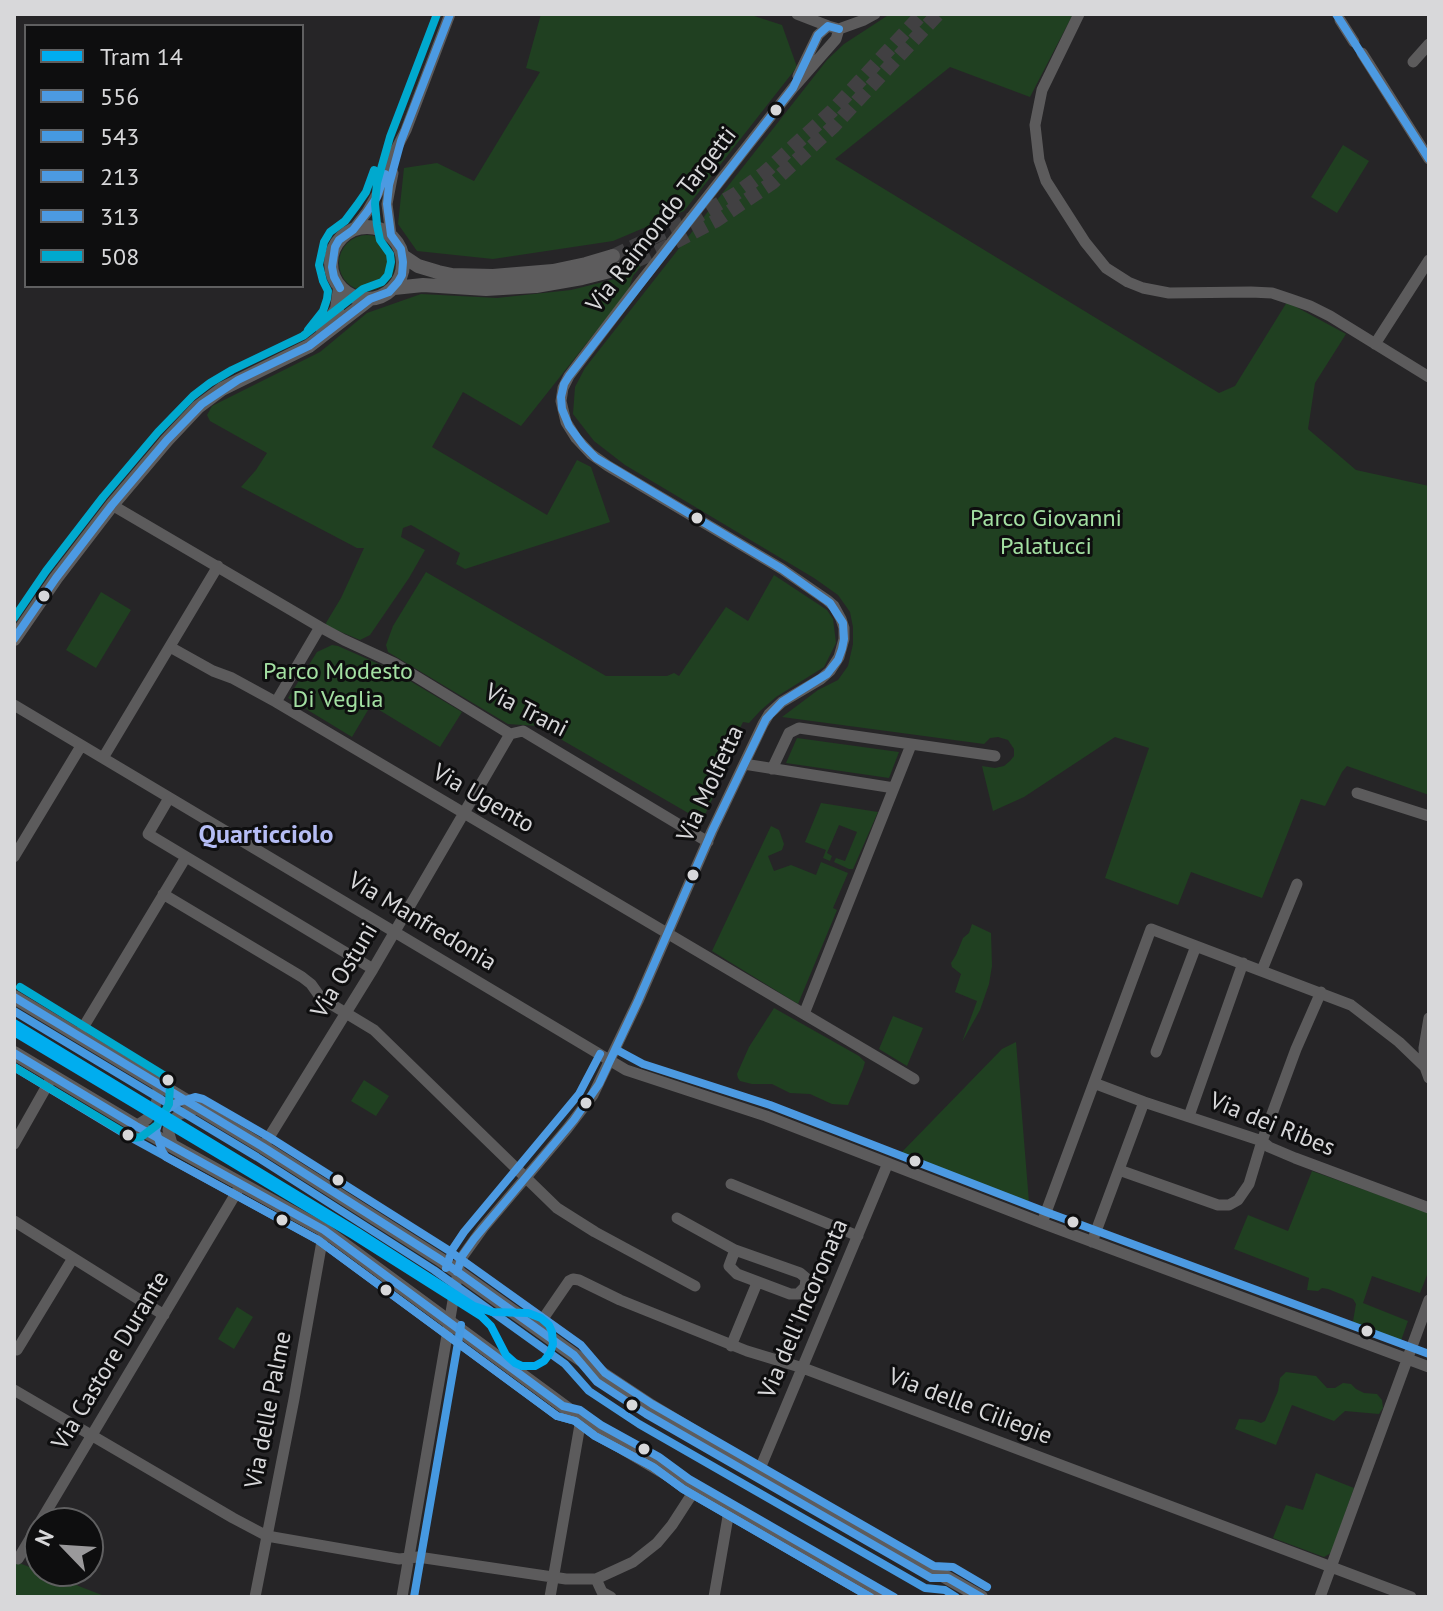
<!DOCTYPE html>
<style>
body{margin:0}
#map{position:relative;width:1443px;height:1611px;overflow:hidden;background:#262527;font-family:"PT Sans",sans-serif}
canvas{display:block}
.frame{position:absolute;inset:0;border:16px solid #d8d8da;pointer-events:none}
.legend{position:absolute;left:24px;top:24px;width:280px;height:264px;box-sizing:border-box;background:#0e0e0f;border:2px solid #5f5f60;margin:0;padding:10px 14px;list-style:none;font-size:24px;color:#d8d8da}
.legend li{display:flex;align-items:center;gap:16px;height:40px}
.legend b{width:40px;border:2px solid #5f5f60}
.north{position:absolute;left:24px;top:1507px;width:80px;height:80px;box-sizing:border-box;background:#0e0e0f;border:2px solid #5f5f60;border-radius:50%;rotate:295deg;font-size:22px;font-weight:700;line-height:32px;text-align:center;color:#d8d8da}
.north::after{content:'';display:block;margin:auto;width:28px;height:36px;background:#9a999b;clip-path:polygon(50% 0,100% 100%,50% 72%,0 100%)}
</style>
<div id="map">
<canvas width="1443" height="1611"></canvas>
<div class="frame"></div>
<ul class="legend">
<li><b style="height:10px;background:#00adef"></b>Tram 14</li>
<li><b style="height:10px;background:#4c9ae2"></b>556</li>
<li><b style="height:10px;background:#4699e1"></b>543</li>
<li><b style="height:10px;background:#4c9ae2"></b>213</li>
<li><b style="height:10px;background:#4c9ae2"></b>313</li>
<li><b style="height:10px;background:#00a9ce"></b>508</li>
</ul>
<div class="north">N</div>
</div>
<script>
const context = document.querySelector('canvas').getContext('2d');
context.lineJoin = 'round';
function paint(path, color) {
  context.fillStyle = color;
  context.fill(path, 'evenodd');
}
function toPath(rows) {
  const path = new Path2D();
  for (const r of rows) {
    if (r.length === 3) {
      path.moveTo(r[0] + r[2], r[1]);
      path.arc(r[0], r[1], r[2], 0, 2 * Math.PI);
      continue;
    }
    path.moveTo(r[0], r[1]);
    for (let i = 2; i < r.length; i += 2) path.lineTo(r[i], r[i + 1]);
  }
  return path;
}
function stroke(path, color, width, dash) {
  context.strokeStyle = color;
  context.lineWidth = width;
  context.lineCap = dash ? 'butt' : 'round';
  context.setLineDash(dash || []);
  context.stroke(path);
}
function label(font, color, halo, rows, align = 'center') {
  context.font = font + ' "PT Sans",sans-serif';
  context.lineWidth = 6;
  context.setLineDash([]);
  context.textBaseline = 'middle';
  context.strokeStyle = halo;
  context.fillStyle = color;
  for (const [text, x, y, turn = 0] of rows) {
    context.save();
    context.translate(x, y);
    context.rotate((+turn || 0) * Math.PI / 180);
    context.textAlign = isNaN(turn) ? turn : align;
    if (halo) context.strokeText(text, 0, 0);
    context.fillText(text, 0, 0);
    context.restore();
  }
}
paint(toPath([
 [541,14,748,14,782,25,797,67,684,211,613,241,493,259,417,251,398,224,404,168,437,163,474,181,540,72,526,68],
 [890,14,1073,14,1030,97,950,67,835,159,1219,393,1235,386,1287,302,1346,334,1315,383,1308,429,1356,470,1429,486,1429,795,1347,766,1342,772,1325,806,1301,799,1262,898,1191,872,1178,905,1105,878,1149,748,1115,737,1024,797,993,811,982,766,995,768,1004,766,1010,761,1014,756,1014,749,1008,740,998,737,990,738,984,744,782,717,818,690,838,680,848,666,853,644,853,627,850,612,838,595,814,578,625,465,594,441,573,414,575,387,585,368,827,60,844,44],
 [1343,145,1369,161,1337,213,1311,197],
 [367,263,28],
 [647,259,633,276,628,291,521,426,463,392,432,447,547,515,577,460,591,467,610,522,465,569,456,564,460,553,411,525,403,528,401,537,425,550,409,578,370,635,360,640,327,626,326,623,341,598,364,548,357,548,241,487,256,470,267,453,210,421,207,415,212,406,320,352,367,313,421,294,497,298,571,290,619,278],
 [426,572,606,676,667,676,674,673,679,676,726,607,748,621,774,575,827,610,833,619,836,643,824,667,776,697,760,711,749,723,743,722,739,730,742,736,702,821,538,726,508,724,388,652,386,645,393,626],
 [101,592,131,610,96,668,66,650],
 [332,645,338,646,390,669,462,712,440,747,371,705,352,737,288,698,317,652],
 [797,738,899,752,889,778,786,763],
 [821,803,878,812,853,869,849,869,834,862,836,858,845,861,857,832,839,825,827,853,832,856,830,861,823,858,826,850,805,842],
 [771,826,779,830,784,844,782,850,768,856,774,871,791,865,816,875,821,862,848,873,833,908,837,910,798,1004,712,951],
 [972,924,991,933,992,966,989,984,980,1010,962,1042,977,1001,955,992,961,974,952,967,951,963,956,955,963,938,969,933],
 [774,1008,859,1056,865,1062,863,1069,848,1105,832,1104,810,1094,790,1093,772,1084,752,1084,740,1081,738,1078,737,1074,749,1047],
 [893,1016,923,1028,907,1066,879,1049],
 [1016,1042,1029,1202,900,1154,1002,1049],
 [364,1080,389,1096,376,1116,351,1101],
 [1312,1171,1429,1213,1429,1270,1420,1293,1372,1276,1363,1303,1408,1321,1399,1346,1352,1327,1356,1304,1353,1299,1328,1289,1322,1288,1318,1291,1307,1290,1309,1278,1234,1249,1248,1215,1288,1231],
 [237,1307,253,1317,234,1349,218,1339],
 [1286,1372,1316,1376,1327,1388,1335,1388,1343,1383,1351,1384,1356,1389,1364,1393,1377,1394,1382,1400,1383,1408,1379,1414,1345,1411,1334,1421,1292,1405,1276,1445,1235,1429,1239,1419,1253,1420,1261,1423,1265,1421,1278,1391,1280,1378],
 [1316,1473,1354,1488,1331,1553,1324,1557,1273,1538,1286,1505,1303,1510],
 [14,1561,107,1597,14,1597]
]), '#204021');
stroke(toPath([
 [613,256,700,215,737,193,764,173,832,111,922,14],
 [618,269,662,249,717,220,772,183,834,126,938,14]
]), '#414042', 14, [14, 7]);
stroke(toPath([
 [797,14,828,26],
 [1079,14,1042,90,1035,125,1039,160,1046,181,1085,242,1106,268,1128,282,1143,288,1169,293,1251,292,1272,293,1290,299,1310,306,1330,316,1429,377],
 [1340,20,1354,42],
 [839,29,864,20,875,14],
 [1362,53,1429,159],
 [1413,62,1429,44],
 [798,76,818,35,828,26,839,29],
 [353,230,367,212,380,189,392,157,406,130,450,14],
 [391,235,387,204,393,173],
 [1375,344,1429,260],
 [112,505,320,627,276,702],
 [320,627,344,640,394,663,510,734,523,731,708,842],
 [170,647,213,671,232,678,276,702,914,1079],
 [14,705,626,1070,766,1116,1042,1223,1429,1367],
 [103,758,218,566],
 [744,764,894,788],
 [772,769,789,733,799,728,995,756],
 [1357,793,1429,816],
 [169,798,148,834,373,969],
 [14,857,81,746],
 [163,894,302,977,311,984,321,998,374,1030,557,1208,595,1232,695,1286],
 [1262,970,1297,884],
 [804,1014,911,745],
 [78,1036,186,857],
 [1156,1052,1196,946],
 [1425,1067,1424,1048,1429,1018],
 [1099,1085,1144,1102,1262,1141,1269,1147,1295,1158,1429,1208],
 [1189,1116,1243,963],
 [136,1126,147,1119,154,1109,158,1097,158,1086],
 [14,1144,52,1077],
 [173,1147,168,1130,171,1121,180,1114,197,1109],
 [263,1147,373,969,510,734],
 [1119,1170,1218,1205,1229,1205,1238,1200,1249,1184,1262,1141,1296,1049,1321,992],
 [731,1184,858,1236],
 [677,1218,735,1250],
 [14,1221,164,1315],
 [1042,1223,1151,929,1351,1005,1399,1042,1425,1067,1429,1078],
 [1092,1242,1144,1102],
 [735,1250,800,1273,806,1278,805,1287,798,1294,790,1294,737,1274,729,1266,735,1250],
 [536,1329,569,1281,573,1279,579,1280,620,1300,747,1351,803,1368,1411,1597],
 [731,1346,757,1283],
 [17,1350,73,1258],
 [14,1390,233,1518,267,1536,399,1559,418,1557,566,1579,596,1579,633,1562,657,1543,672,1525,694,1491],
 [759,1471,888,1163],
 [18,1559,241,1185],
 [596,1579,602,1592,611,1597],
 [255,1597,294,1399,324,1230],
 [402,1597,460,1260,483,1228,567,1129,593,1095,638,1001,712,831,763,724,769,714,782,702,821,679,830,671,839,657,844,639,844,628,841,619,834,606,827,600,782,569,608,466,591,454,576,438,566,422,561,401,563,388,569,376,638,285,793,88,836,39,839,29],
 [550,1597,581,1419],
 [714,1597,729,1511],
 [1320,1597,1429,1300]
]), '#5c5b5c', 11);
stroke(toPath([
 [367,263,36],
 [403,256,418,266,438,272,452,275,493,276,553,271,586,264,613,256],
 [394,288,423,285,486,289,536,286,582,278,618,269],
 [323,331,337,309,340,288],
 [14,639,56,578,112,505,167,440,198,407,222,389,309,346,370,299],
 [14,997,263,1147,441,1260,574,1355,651,1406,759,1471,981,1597],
 [14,1053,136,1126,324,1230,581,1419,625,1449,801,1553,880,1597]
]), '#5d5c5d', 14);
stroke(toPath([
 [1336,14,1429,159],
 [14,997,263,1147,441,1260,574,1355,597,1382,646,1414,931,1578,948,1578,981,1597],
 [14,1053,136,1126,324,1230,563,1406,580,1410,601,1425,659,1457,689,1479,894,1597],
 [457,1272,462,1256,474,1239,574,1120,599,1084,638,1001,712,831,766,719,782,702,827,674,838,660,842,649,844,639,843,623,830,603,782,569,596,458,583,445,569,426,562,409,561,397,564,384,569,376,793,88,818,35,828,26,839,29]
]), '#4c9ae2', 8);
stroke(toPath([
 [14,1011,257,1157,434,1270,565,1364,589,1391,639,1424,925,1588,945,1590,956,1597],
 [14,1067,130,1137,318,1240,557,1416,575,1421,595,1436,653,1467,683,1489,870,1597],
 [414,1597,461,1325]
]), '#4699e1', 8);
stroke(toPath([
 [617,1050,643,1064,770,1105,1046,1212,1429,1354],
 [446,1268,452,1250,464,1232,579,1094,600,1054],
 [870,1597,683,1489,653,1467,595,1436,575,1421,557,1416,318,1240,166,1157,162,1151,156,1131,161,1114,176,1103,195,1097,203,1099,269,1137,448,1250,581,1345,605,1373,652,1404,934,1566,953,1567,987,1587]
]), '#4c9ae2', 8);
stroke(toPath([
 [340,288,334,277,332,267,335,247,339,240,353,230,367,212,377,197,385,174],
 [14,639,56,578,112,505,167,440,202,404,238,380,309,346,370,299,389,292,398,282,402,275,403,262,401,249,391,235,387,204,389,185,401,141,450,14]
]), '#4c9ae2', 8);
stroke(toPath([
 [308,330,323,311,327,299,328,291,323,281,319,265,324,242,330,232,345,221,357,205,366,192,374,170],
 [14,618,46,571,103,497,158,432,193,396,210,383,232,370,303,336,363,289,382,282,388,275,391,262,390,254,380,240,377,225,375,204,377,183,390,137,437,14],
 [14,1067,133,1138,141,1137,157,1125,169,1104,170,1084,165,1076,20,987]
]), '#00a9ce', 8);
stroke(toPath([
 [14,1023,358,1232,474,1306,492,1312,528,1313,541,1318,549,1325,552,1332,553,1344,550,1353,544,1361,535,1366,522,1366,515,1363,506,1355,491,1326,481,1316,353,1235,14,1032]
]), '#00adef', 8);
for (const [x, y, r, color] of [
 [776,110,7,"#d8d8da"],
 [697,518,7,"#d8d8da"],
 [44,596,7,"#d8d8da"],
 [693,875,7,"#d8d8da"],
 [168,1080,7,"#d8d8da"],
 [586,1103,7,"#d8d8da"],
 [128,1135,7,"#d8d8da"],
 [915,1161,7,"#d8d8da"],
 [338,1180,7,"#d8d8da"],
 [282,1220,7,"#d8d8da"],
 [1073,1222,7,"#d8d8da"],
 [386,1290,7,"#d8d8da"],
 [1367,1331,7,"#d8d8da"],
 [632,1405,7,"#d8d8da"],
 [644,1449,7,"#d8d8da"]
]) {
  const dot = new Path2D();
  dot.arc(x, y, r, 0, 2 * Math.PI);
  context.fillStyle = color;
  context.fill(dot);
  stroke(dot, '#0e0e0f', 3);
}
label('24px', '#d8d8da', '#0e0e0f', [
 ["Via Raimondo Targetti",662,220,-52],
 ["Via Trani",526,711,27],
 ["Via Molfetta",711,784,-65],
 ["Via Ugento",483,799,30],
 ["Via Manfredonia",422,922,31],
 ["Via Ostuni",345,971,-59],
 ["Via dei Ribes",1272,1125,22],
 ["Via dell'Incoronata",804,1309,-67],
 ["Via Castore Durante",111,1361,-59],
 ["Via delle Ciliegie",970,1407,21],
 ["Via delle Palme",269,1410,-79]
]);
label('24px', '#a3e0a2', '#0e0e0f', [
 ["Parco Giovanni",1046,519],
 ["Palatucci",1046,547],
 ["Parco Modesto",338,672],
 ["Di Veglia",338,700]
]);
label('bold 26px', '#b5bdf5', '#0e0e0f', [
 ["Quarticciolo",266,836]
]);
</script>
